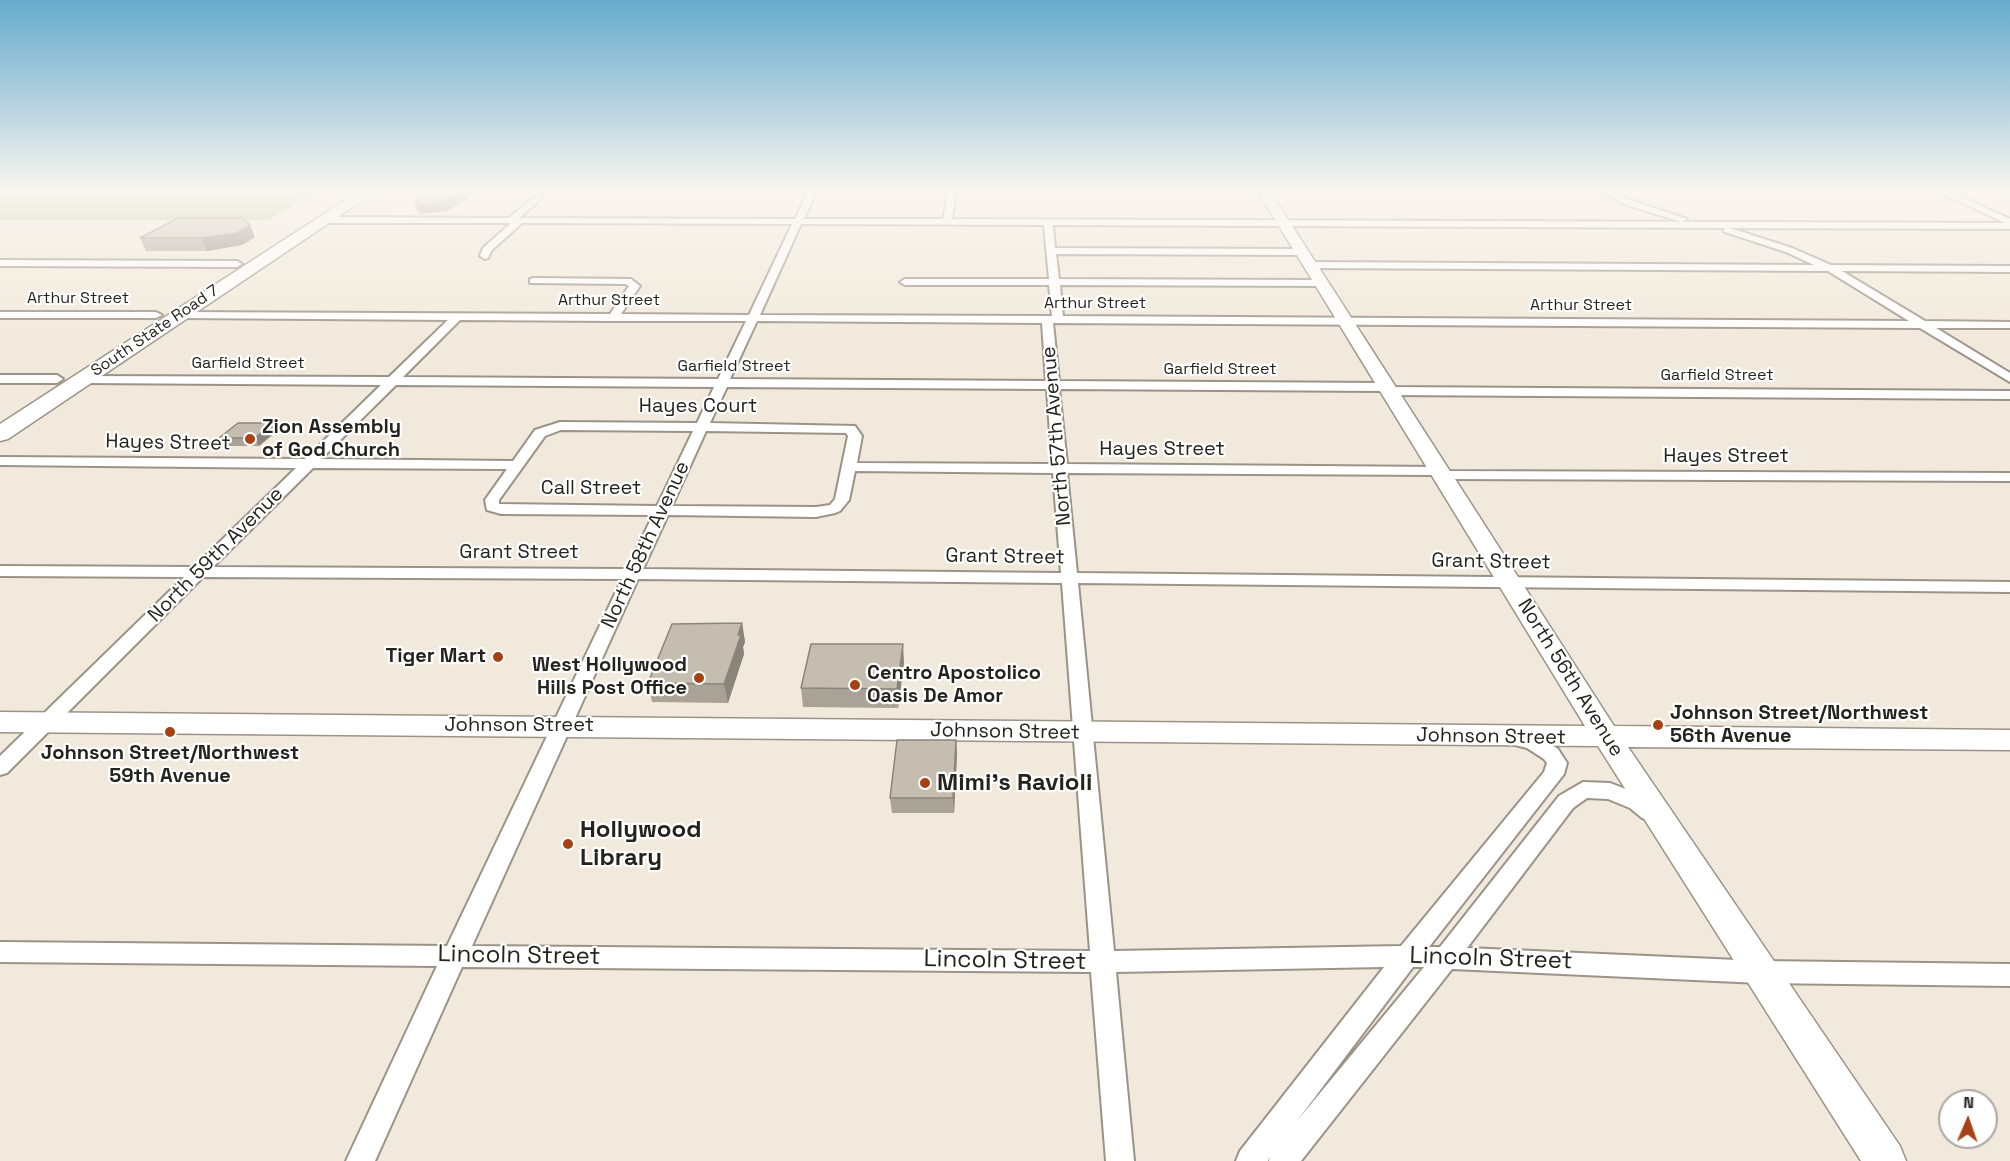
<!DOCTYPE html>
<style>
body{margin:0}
#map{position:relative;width:2010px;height:1161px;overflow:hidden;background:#f1e9db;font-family:"Space Grotesk",sans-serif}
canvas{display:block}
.north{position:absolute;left:1938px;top:1089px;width:60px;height:60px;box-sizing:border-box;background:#fff;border:2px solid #a8a7a5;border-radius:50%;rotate:2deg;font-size:16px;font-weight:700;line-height:24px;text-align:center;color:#25231d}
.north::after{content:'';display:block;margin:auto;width:21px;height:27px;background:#a64115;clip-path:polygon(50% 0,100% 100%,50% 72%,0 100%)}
</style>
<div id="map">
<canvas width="2010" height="1161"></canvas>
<div class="north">N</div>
</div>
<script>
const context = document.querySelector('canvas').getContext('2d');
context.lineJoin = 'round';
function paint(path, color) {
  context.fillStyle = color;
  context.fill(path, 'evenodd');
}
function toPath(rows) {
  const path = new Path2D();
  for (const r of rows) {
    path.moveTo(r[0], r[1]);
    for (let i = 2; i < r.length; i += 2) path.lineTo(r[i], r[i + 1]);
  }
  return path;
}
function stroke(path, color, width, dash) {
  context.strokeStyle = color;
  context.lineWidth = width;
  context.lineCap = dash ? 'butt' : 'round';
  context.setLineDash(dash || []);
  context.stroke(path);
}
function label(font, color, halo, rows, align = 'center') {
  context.font = font + ' "Space Grotesk",sans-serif';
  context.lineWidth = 4.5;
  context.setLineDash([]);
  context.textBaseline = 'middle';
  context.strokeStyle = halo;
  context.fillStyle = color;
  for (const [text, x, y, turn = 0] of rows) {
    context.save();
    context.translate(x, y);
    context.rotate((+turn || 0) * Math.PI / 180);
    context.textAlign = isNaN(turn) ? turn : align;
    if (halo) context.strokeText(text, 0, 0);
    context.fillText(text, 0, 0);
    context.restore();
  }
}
paint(toPath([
 [0,190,321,190,268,220,0,220]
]), '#aec794');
const street = toPath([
 [809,190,817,190,804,219,943,219,948,193,952,190,956,193,952,219,2005,223,1935,190,1947,190,2010,219,2010,229,1730,228,1792,248,1831,265,2010,266,2010,272,1842,271,1925,321,2010,322,2010,328,1936,328,2010,373,2010,382,1920,328,1053,323,1059,381,1385,383,1391,387,2010,391,2010,399,1388,395,1382,391,1059,389,1067,464,1439,467,1446,471,2010,473,2010,481,1442,479,1435,475,1067,473,1077,573,2010,582,2010,592,1078,583,1114,951,1401,946,1544,772,1547,763,1544,759,1527,748,1511,744,1508,739,1511,734,1518,732,1540,737,1558,749,1567,763,1564,774,1429,947,1440,947,1559,796,1583,782,1610,783,1644,796,1658,806,1661,812,1658,818,1650,820,1642,818,1630,808,1608,799,1587,798,1573,808,1467,948,1760,961,2010,964,2010,986,1760,983,1452,969,1301,1161,1269,1161,1270,1157,1268,1161,1236,1161,1240,1151,1384,967,1116,972,1134,1161,1106,1161,1091,972,462,967,375,1161,346,1161,437,966,0,962,0,942,447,946,622,579,203,577,7,773,0,775,0,756,184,577,0,576,0,566,194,567,296,468,0,465,0,457,305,459,381,385,83,383,79,382,77,379,79,376,389,377,448,320,180,318,174,315,180,312,610,314,629,286,625,284,530,283,530,279,534,278,631,279,640,286,621,314,749,315,792,224,522,223,491,251,488,258,485,259,480,256,483,248,511,223,327,223,322,220,327,217,509,218,539,193,542,194,542,198,519,218,795,219,809,190],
 [801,224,1044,225,1049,279,905,279,900,282,905,285,1049,285,1052,316,760,315,801,224],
 [1053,225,1726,228,1723,230,1725,232,1786,252,1814,265,1311,262,1306,265,1311,268,1828,271,1909,321,1063,316,1060,285,1320,286,1325,283,1320,280,1059,279,1056,254,1301,255,1306,252,1301,249,1055,248,1053,225],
 [460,320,613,321,746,321,718,379,403,377,460,320],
 [757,321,1042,323,1046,381,730,379,757,321],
 [396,385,714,387,697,423,560,422,535,430,513,461,321,459,396,385],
 [727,387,1047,389,1052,464,857,463,862,436,855,426,710,423,727,387],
 [561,430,693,431,657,506,499,504,499,500,545,436,561,430],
 [706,431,846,433,848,436,835,499,830,505,816,507,672,506,706,431],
 [313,468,507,469,485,500,487,510,501,514,653,515,627,569,213,567,313,468],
 [855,471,1053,473,1061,573,643,569,668,515,816,517,835,513,840,511,849,500,855,471],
 [638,579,1062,583,1090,951,472,946,638,579],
 [1413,967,1424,967,1297,1121,1413,967],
 [1598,190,1610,190,1633,201,1687,219,1682,222,1627,205,1598,190],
 [0,260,237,261,242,264,237,267,0,266,0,260],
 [0,312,156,312,162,315,156,318,0,318,0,312],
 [0,375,57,375,63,379,57,383,0,383,0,375]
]);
const secondary = toPath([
 [1257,190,1269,190,1614,726,2010,730,2010,750,1628,747,1900,1146,1906,1161,1861,1161,1598,746,0,732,0,712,1585,726,1257,190]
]);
const primary = toPath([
 [361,190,378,190,8,439,0,441,0,424,361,190]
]);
stroke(street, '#9b9387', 4);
stroke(secondary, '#9b9387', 3);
stroke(primary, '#9b9387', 3);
paint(street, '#fff');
paint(secondary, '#fff');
paint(primary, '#fff');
paint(toPath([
 [476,193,447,211,420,214,419,211,417,211,414,202],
 [250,225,255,237,242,245,207,251,146,251,140,238],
 [273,423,277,431,259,446,223,446,219,438],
 [742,623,745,642,743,647,744,654,728,703,652,702,648,683],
 [904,663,898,708,803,707,801,688],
 [956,740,957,754,954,813,892,813,890,798]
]), '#a9a397');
paint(toPath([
 [463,190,475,190,476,193,447,211,420,214,417,205],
 [250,225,255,237,242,245,207,251,201,238],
 [273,423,277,431,259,446,255,438],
 [742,623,745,642,743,647,744,654,728,703,724,684],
 [903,644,904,663,898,708,897,689],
 [956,740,957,754,954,813,953,798]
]), '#8a857b');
const building = toPath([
 [432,190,463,190,444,202,417,205,421,202,414,202,432,190],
 [178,218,243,218,250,225,237,233,201,238,140,238,178,218],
 [238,423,273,423,255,438,219,438,238,423],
 [742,623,738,635,741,635,724,684,648,683,672,624,742,623],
 [811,644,903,644,897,689,801,688,811,644],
 [897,740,956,740,953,798,890,798,897,740]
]);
paint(building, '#c5beb0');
stroke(building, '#8a857b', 1.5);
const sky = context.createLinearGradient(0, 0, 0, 353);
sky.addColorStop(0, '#65aacc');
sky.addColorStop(0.54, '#f9f5ef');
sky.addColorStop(1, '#f9f5ef00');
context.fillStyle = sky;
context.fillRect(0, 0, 2010, 353);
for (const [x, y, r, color] of [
 [250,439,6,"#a64115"],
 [498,657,6,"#a64115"],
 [699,678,6,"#a64115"],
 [855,685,6,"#a64115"],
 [1658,725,6,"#a64115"],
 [170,732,6,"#a64115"],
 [925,783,6,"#a64115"],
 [568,844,6,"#a64115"]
]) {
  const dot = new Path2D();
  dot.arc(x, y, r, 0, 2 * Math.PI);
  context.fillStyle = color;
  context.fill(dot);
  stroke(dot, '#fff', 2);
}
label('16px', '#25231d', '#fff', [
 ["Arthur Street",78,299],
 ["Arthur Street",609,301],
 ["Arthur Street",1095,304],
 ["Arthur Street",1581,306],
 ["South State Road 7",155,331,-34],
 ["Garfield Street",248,364],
 ["Garfield Street",734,367],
 ["Garfield Street",1220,370],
 ["Garfield Street",1717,376]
]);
label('20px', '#25231d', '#fff', [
 ["Hayes Court",698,407],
 ["North 57th Avenue",1057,436,-95],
 ["Hayes Street",168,443,1],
 ["Hayes Street",1162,450],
 ["Hayes Street",1726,457],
 ["Call Street",591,489],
 ["North 58th Avenue",646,545,-65],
 ["Grant Street",519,553],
 ["North 59th Avenue",216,555,-45],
 ["Grant Street",1005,557,1],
 ["Grant Street",1491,562,1],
 ["North 56th Avenue",1570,678,58],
 ["Johnson Street",519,726],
 ["Johnson Street",1005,732,1],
 ["Johnson Street",1491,737,1]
]);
label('bold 20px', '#25231d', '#fff', [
 ["Zion Assembly",262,428],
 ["of God Church",262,451],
 ["Tiger Mart",486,657,"right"],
 ["West Hollywood",687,666,"right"],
 ["Hills Post Office",687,689,"right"],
 ["Centro Apostolico",867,674],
 ["Oasis De Amor",867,697],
 ["Johnson Street/Northwest",1670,714],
 ["56th Avenue",1670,737],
 ["Johnson Street/Northwest",170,754,"center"],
 ["59th Avenue",170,777,"center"]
], 'left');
label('bold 24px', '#25231d', '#fff', [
 ["Mimi's Ravioli",937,783],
 ["Hollywood",580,830],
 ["Library",580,858]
], 'left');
label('24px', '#25231d', '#fff', [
 ["Lincoln Street",519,956,1],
 ["Lincoln Street",1491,959,2],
 ["Lincoln Street",1005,961,1]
]);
</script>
